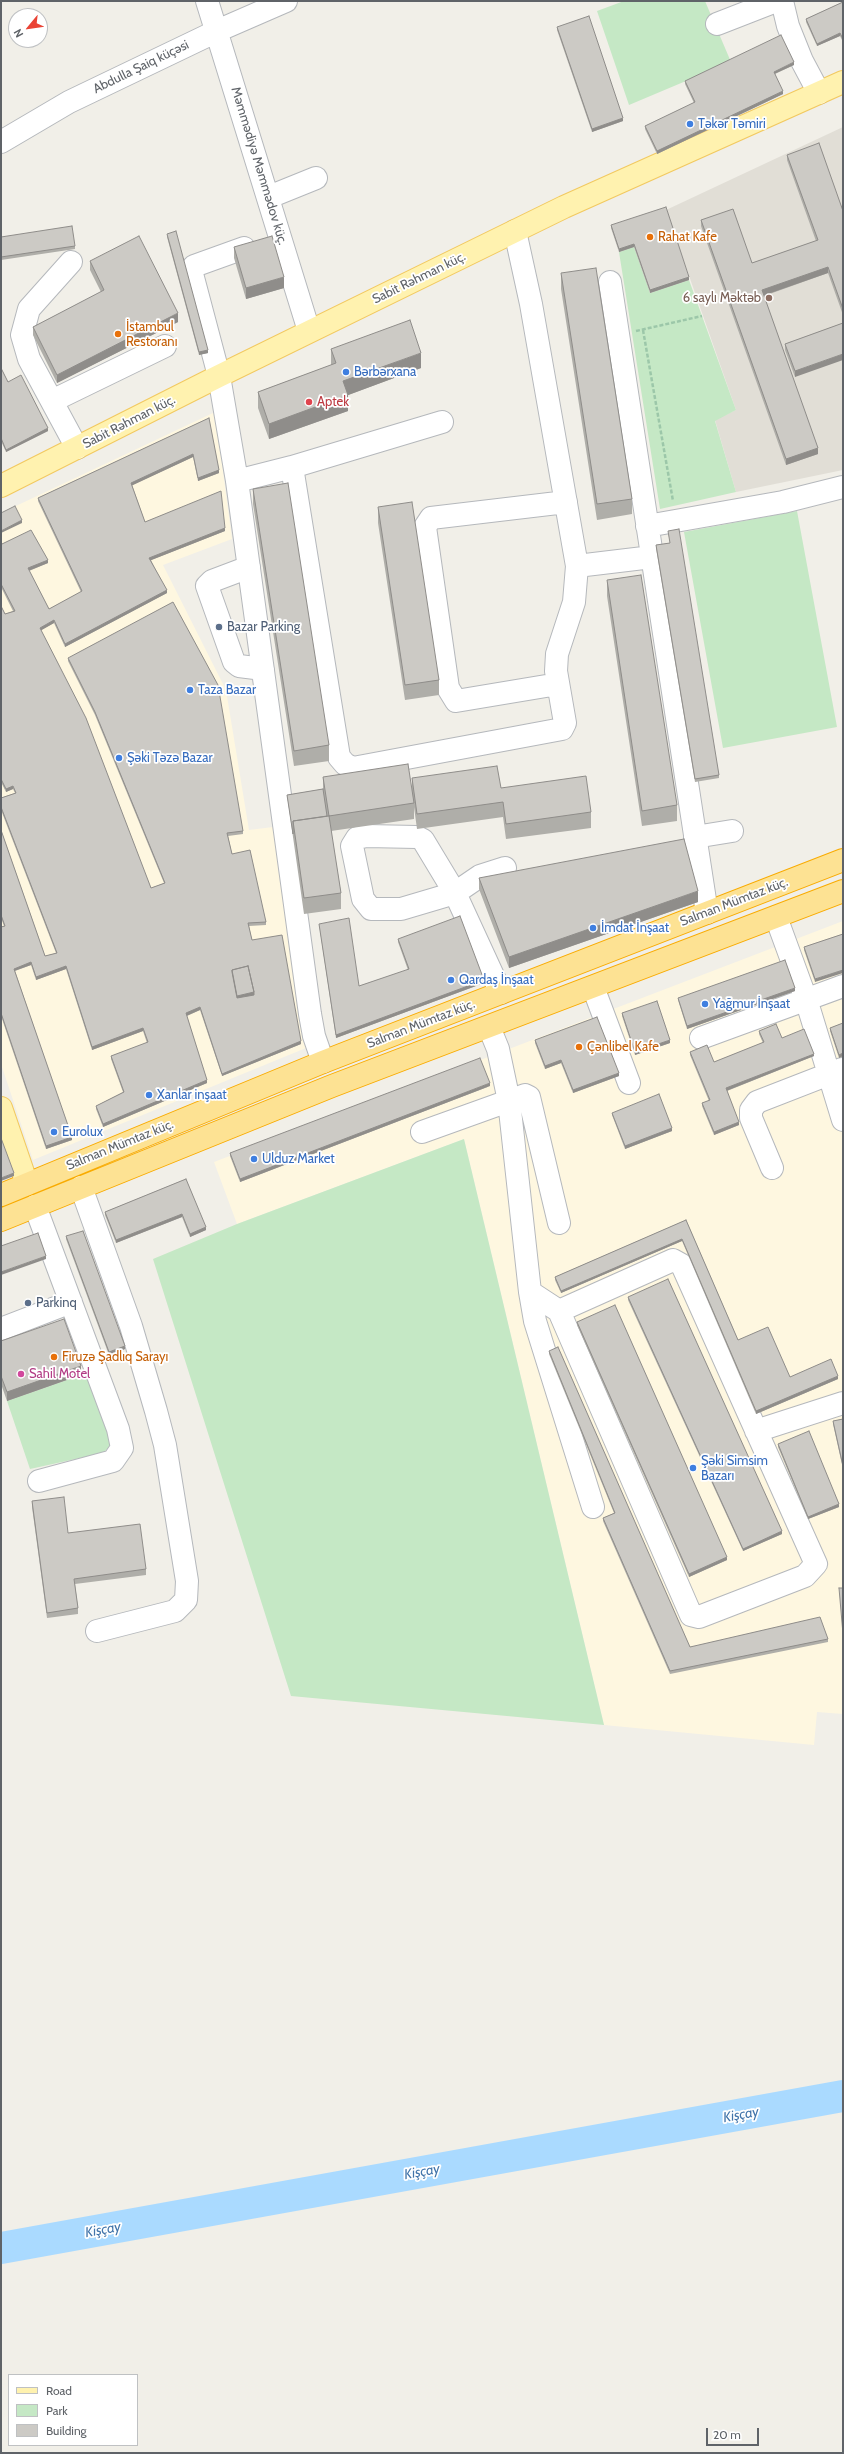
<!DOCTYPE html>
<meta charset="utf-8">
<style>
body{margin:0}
#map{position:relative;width:844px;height:2454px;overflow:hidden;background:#f1efe8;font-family:Cabin,sans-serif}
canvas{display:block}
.frame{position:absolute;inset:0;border:2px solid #5f6368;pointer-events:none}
.legend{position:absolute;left:8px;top:2374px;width:130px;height:72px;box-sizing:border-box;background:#fff;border:1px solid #bfc1c3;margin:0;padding:5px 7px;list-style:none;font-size:12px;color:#5f6368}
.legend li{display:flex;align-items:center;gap:8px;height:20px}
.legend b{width:20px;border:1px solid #bfc1c3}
.north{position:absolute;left:8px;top:8px;width:40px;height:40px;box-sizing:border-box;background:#fff;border:1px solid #bfc1c3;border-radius:50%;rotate:241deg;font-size:11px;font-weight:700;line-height:16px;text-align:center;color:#5f6368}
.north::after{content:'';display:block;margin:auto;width:14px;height:18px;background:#ea4335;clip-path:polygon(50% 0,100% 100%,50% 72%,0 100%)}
.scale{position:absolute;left:706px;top:2428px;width:53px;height:18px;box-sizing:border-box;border:2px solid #5f6368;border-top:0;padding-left:5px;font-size:12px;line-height:14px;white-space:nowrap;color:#5f6368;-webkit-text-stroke:3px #fff;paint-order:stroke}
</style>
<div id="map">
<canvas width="844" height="2454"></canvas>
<div class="frame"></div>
<ul class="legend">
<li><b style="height:5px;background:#fff2af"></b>Road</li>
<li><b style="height:11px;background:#c5e8c5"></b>Park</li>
<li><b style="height:11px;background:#cccac5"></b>Building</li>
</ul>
<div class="north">N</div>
<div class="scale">20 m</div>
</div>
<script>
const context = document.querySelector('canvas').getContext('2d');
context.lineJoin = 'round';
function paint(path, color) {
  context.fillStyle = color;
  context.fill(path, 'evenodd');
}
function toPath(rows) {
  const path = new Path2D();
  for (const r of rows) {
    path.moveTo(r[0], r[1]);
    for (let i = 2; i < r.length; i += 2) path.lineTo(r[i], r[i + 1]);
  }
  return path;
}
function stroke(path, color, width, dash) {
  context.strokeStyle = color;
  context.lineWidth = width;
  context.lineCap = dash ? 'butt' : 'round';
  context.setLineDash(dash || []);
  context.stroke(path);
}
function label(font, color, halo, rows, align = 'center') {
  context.font = font + ' Cabin,sans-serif';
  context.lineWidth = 3.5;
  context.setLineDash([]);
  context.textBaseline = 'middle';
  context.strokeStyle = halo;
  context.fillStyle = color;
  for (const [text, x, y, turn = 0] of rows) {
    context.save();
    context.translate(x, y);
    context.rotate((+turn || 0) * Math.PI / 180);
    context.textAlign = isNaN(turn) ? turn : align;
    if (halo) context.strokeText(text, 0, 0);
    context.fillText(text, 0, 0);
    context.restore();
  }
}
paint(toPath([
 [215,412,232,539,163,565,226,690,249,830,273,827,306,1048,33,1160,1,1064,1,513],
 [843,921,843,1714,817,1712,814,1745,604,1725,464,1139,237,1224,214,1162]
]), '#fef7e0');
paint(toPath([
 [843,127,843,470,736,492,715,420,736,410,666,210]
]), '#e1ded6');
paint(toPath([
 [624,1,705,1,731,62,629,105,597,11],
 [634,247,650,293,689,280,736,410,715,421,736,492,660,509,619,252],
 [797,511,837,727,723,748,684,532],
 [464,1139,604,1725,291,1696,153,1259,237,1224],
 [81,1375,87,1375,112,1444,103,1453,30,1469,7,1401]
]), '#c5e8c5');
stroke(toPath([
 [1,2248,843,2096]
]), '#aadaff', 32);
const minor = toPath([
 [207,1,309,331],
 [782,1,788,26,802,61,819,93],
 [717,24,776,1],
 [1,142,69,102,217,31,286,1],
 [269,197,316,178],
 [244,248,194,266,191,270,219,376,237,481,310,1014,314,1036,323,1062],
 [71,262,29,309,22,335,29,359,77,448],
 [610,282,707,913],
 [52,401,165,346],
 [292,467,442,422],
 [237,481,292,467,339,757,345,764,353,768,562,729,565,723,556,671,557,654,574,602,577,566,531,304,515,231],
 [647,526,783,502,843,487],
 [577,566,652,557],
 [249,567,212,581,207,586,234,662,239,666,263,669],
 [558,684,456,701,448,688,425,527,431,518,566,502],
 [366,836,417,837,423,840,455,893,401,909,371,909,363,899,352,846,357,838,366,836],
 [695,837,732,831],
 [776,917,806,999,843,1120],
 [593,987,629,1083],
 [501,993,455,893,480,876,505,868],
 [489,1027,498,1049,509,1101,530,1292,535,1321,593,1507],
 [701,1038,843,986],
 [422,1132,525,1095,529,1097,559,1223],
 [772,1168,751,1118,751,1110,757,1102,842,1069],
 [81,1187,131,1326,156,1411,165,1445,187,1581,186,1600,175,1611,97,1631],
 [35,1206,118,1429,122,1448,113,1461,39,1481],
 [530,1292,559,1311,673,1260,682,1265,816,1564,805,1576,699,1617,691,1615,559,1311],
 [1,1329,71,1302],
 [756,1431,843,1403]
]);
const major = toPath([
 [1,486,219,376,564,207,843,82],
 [1,1108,27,1184]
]);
const highway = toPath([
 [1,1195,323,1062,843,860],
 [1,1220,332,1086,843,891]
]);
stroke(minor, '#b5b8bc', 24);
stroke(major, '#f2c960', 24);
stroke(highway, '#f9ab00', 24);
stroke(toPath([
 [643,330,673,501],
 [636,331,702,316]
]), '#9cc7a9', 2.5, [4, 2]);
stroke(minor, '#fff', 22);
stroke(major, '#fff2af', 22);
stroke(highway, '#fde293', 22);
paint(toPath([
 [843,2,843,42,840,36,817,46,806,22,806,19],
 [557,27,623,121,592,132,557,30],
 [794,65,775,74,783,94,657,154,645,129,645,126,694,103,685,84,685,81],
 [787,155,843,211,843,315,828,273,764,296,818,454,786,465,701,226,701,220,752,263,816,241,787,160],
 [611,225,689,280,650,293,634,247,619,252,611,228],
 [167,234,208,353,199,355,167,237],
 [1,237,75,246,75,249,1,260],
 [234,247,284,288,246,299,234,258],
 [90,261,178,322,57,383,33,335,33,327,101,292,90,270],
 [561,273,632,499,632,514,597,520,561,289],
 [843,323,795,377,785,350,785,344],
 [331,349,421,368,348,395,348,411,269,439,258,408,258,392,331,365],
 [1,368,8,382,48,431,6,452,1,441],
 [209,418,219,473,198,481,193,457,132,485,145,522,225,531,151,560,167,593,65,647,54,623,41,630,151,888,164,883,95,715,68,661,68,658,243,831,243,834,228,836,232,854,266,922,266,925,249,926,252,940,301,1044,222,1076,200,1010,187,1016,207,1083,103,1127,96,1109,96,1106,123,1092,111,1059,111,1056,147,1043,143,1031,92,1050,66,969,36,980,31,965,15,971,72,1140,46,1149,1,1016,1,927,4,926,1,918,1,830,45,956,56,953,1,810,1,798,15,793,13,789,6,792,1,782,1,606,5,614,13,611,1,587,1,542,2,544,48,563,29,571,49,609,81,592,38,501,38,498],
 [253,489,329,745,329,761,294,766,253,504],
 [378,507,439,680,439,695,405,700,378,523],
 [668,531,719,775,719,778,695,782,656,548,656,545,670,543],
 [607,580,677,805,677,821,642,826,607,596],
 [323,777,412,790,412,778,501,788,591,812,591,828,506,839,503,817,417,829,414,807,414,819,331,831,341,893,341,909,304,914,287,795,323,789],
 [479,878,698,902,509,968,479,889],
 [319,924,359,986,408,970,398,942,398,939,484,983,336,1038],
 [843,934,815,982,804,950,804,947],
 [795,991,687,1029,678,1000,678,998],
 [622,1013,670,1043,635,1055,622,1016],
 [843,1023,843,1056,839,1058,830,1031,830,1028],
 [759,1031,782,1038,814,1056,727,1091,739,1125,714,1135,702,1106,702,1103,709,1101,690,1055,690,1052,714,1062,763,1043,759,1034],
 [535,1040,619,1076,573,1093,561,1063,545,1069,535,1043],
 [490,1086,240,1182,230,1156,230,1153],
 [612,1113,672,1131,625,1149,612,1115],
 [186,1179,206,1230,190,1237,182,1217,116,1243,105,1215,105,1212],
 [686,1220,738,1340,790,1377,838,1379,756,1414,682,1241,561,1293,555,1280,555,1277],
 [66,1236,125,1349,109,1355,66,1239],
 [628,1297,782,1534,743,1551,628,1300],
 [577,1322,727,1560,689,1577,577,1325],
 [1,1341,81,1375,7,1401,1,1384],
 [549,1351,690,1647,828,1639,828,1642,670,1674,603,1521,603,1518,614,1513,549,1354],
 [843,1419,843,1469,833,1424,833,1421],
 [778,1444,839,1507,808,1519,778,1447],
 [32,1501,68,1533,146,1569,146,1575,75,1584,78,1608,78,1614,47,1618,32,1507]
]), '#afaea9');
paint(toPath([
 [840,33,840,36,817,46,817,44],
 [794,62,794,65,774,74,774,72],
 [783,91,783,94,657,154,657,151],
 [623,118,623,121,592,132,592,129],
 [634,244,634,247,619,252,619,249],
 [828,267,828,273,762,296,762,290],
 [284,277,284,288,246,299,246,288],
 [689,277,689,280,650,293,650,290],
 [178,313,178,322,57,383,57,375],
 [208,350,208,353,199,355,199,352],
 [421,353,421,368,343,397,343,381],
 [843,354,843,360,795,377,795,371],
 [348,395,348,411,269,439,269,424],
 [48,428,48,431,6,452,6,450],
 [818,448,818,454,786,465,786,459],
 [193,454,193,457,131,486,131,483],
 [219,470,219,473,198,481,198,478],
 [22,520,22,523,1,533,1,531],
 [225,528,225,531,149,561,149,558],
 [48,560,48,563,28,571,28,568],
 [167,590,167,593,65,647,65,644],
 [54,620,54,623,40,631,40,628],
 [13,786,13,789,6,792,6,789],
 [698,891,698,902,509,968,509,957],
 [31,962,31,965,14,971,14,969],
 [66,966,66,969,36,980,36,977],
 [843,970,843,973,815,982,815,979],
 [484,980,484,983,336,1038,336,1035],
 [795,988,795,991,687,1029,687,1026],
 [254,992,254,998,237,1001,237,996],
 [200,1007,200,1010,186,1016,186,1013],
 [143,1028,143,1031,92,1050,92,1047],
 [670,1040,670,1043,635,1055,635,1052],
 [301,1041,301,1044,222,1076,222,1074],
 [843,1053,843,1056,839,1058,839,1055],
 [814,1054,814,1056,726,1091,726,1088],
 [561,1060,561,1063,545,1069,545,1066],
 [619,1073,619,1076,573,1093,573,1090],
 [207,1080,207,1083,103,1127,103,1124],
 [490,1083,490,1086,240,1182,240,1179],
 [739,1122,739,1125,714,1135,714,1132],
 [672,1128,672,1131,625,1149,625,1146],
 [72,1137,72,1140,46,1149,46,1146],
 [14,1173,14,1176,1,1181,1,1178],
 [182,1214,182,1217,116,1243,116,1240],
 [206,1227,206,1230,190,1237,190,1234],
 [682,1239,682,1241,561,1293,561,1291],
 [46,1256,46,1259,1,1275,1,1272],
 [125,1346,125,1349,109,1355,109,1352],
 [81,1366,81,1375,7,1401,7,1392],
 [838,1376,838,1379,756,1414,756,1411],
 [839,1504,839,1507,808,1519,808,1517],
 [782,1531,782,1534,743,1551,743,1549],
 [727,1557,727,1560,689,1577,689,1574]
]), '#8f8d8a');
const building = toPath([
 [843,2,843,39,840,33,817,44,806,19,843,2],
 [589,16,623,118,592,129,557,27,589,16],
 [781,35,794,62,774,72,783,91,657,151,645,126,695,102,685,81,781,35],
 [819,143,843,211,843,309,828,267,762,290,818,448,786,459,701,220,733,209,752,263,818,240,787,155,819,143],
 [666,207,689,277,650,290,634,244,619,249,611,225,666,207],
 [72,226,75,246,1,257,1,237,72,226],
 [176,231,208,350,199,352,167,234,176,231],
 [139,236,178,313,57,375,33,327,104,290,90,261,139,236],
 [272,236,284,277,246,288,234,247,272,236],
 [596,268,632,499,597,504,561,273,596,268],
 [410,320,421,353,343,381,348,395,269,424,258,392,336,363,331,349,410,320],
 [843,323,843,354,795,371,785,344,843,323],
 [1,368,8,382,21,375,48,428,6,450,1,438,1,368],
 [209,418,219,470,198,478,193,454,131,483,145,522,221,491,225,528,149,558,167,590,65,644,54,620,40,628,86,718,151,888,165,883,95,712,68,658,173,602,218,685,243,831,227,833,232,854,250,850,266,922,248,923,252,940,282,935,301,1041,222,1074,200,1007,186,1013,207,1080,103,1124,96,1106,124,1092,111,1056,148,1042,143,1028,92,1047,66,966,36,977,31,962,14,969,72,1137,46,1146,1,1013,1,927,5,926,1,915,1,830,45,956,57,953,1,807,1,798,16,793,13,786,6,789,1,779,1,606,5,614,15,611,1,584,1,542,2,544,31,530,48,560,28,568,49,609,82,591,38,498,209,418],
 [248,966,254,992,254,995,237,998,232,972,232,970,248,966],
 [288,483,329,745,294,751,253,489,288,483],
 [412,502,439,680,405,685,378,507,412,502],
 [15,506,22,520,1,531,1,513,15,506],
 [679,529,719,775,695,779,656,545,670,543,668,531,679,529],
 [641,575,677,805,642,811,607,580,641,575],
 [408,764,414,803,329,816,323,777,408,764],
 [497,766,501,788,586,776,591,812,506,824,503,802,417,814,412,778,497,766],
 [323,789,327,816,293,821,293,834,287,795,323,789],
 [329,816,341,893,304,898,293,821,329,816],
 [684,839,698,891,509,957,479,878,684,839],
 [460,916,484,980,336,1035,319,924,349,918,359,986,409,969,398,939,460,916],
 [843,934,843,970,815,979,804,947,843,934],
 [785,960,795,988,687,1026,678,998,785,960],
 [248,966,254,992,237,996,232,970,248,966],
 [657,1001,670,1040,635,1052,622,1013,657,1001],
 [597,1017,619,1073,573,1090,561,1060,545,1066,535,1040,597,1017],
 [843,1023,843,1053,839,1055,830,1028,843,1023],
 [776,1024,782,1038,804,1029,814,1054,726,1088,739,1122,714,1132,702,1103,710,1100,690,1052,707,1045,714,1062,764,1042,759,1031,776,1024],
 [480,1058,490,1083,240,1179,230,1153,480,1058],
 [659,1094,672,1128,625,1146,612,1113,659,1094],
 [1,1138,14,1173,1,1178,1,1138],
 [186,1179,206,1227,190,1234,182,1214,116,1240,105,1212,186,1179],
 [686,1220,738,1340,768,1327,790,1377,831,1359,838,1376,756,1411,682,1239,561,1291,555,1277,686,1220],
 [83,1231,125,1346,109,1352,66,1236,83,1231],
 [38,1233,46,1256,1,1272,1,1246,38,1233],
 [668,1279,782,1531,743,1549,628,1297,668,1279],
 [615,1305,727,1557,689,1574,577,1322,615,1305],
 [64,1319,81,1366,7,1392,1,1376,1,1341,64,1319],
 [558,1347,690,1647,820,1617,828,1639,670,1671,603,1518,615,1513,549,1351,558,1347],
 [843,1419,843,1466,833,1421,843,1419],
 [809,1431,839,1504,808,1517,778,1444,809,1431],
 [64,1497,68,1533,140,1524,146,1569,74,1579,78,1608,47,1613,32,1501,64,1497],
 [839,1588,843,1588,843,1634,839,1588]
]);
paint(building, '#cccac5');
stroke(building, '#8f8d8a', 1);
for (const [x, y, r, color] of [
 [690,124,4,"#3f7fe0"],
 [650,237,4,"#e8710a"],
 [769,298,4,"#8d6e63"],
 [118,334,4,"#e8710a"],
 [346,372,4,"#3f7fe0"],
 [309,402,4,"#e0444e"],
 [219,627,4,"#5c6f8a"],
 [190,690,4,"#3f7fe0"],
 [119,758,4,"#3f7fe0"],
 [593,928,4,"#3f7fe0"],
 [451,980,4,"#3f7fe0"],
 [705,1004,4,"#3f7fe0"],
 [579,1047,4,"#e8710a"],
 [149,1095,4,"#3f7fe0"],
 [54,1132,4,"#3f7fe0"],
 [254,1159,4,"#3f7fe0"],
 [28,1303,4,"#5c6f8a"],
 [54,1357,4,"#e8710a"],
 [21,1374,4,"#d1479c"],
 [693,1468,4,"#3f7fe0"]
]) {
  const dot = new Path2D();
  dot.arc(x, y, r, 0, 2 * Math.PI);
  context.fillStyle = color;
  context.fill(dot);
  stroke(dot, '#fff', 1.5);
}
label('13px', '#5f6368', '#fff', [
 ["Abdulla Şaiq küçəsi",141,67,-26],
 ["Məmmədiyə Məmmədov küç.",259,166,73],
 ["Sabit Rəhman küç.",419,278,-26],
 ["Sabit Rəhman küç.",129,422,-27],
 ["Salman Mümtaz küç.",734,902,-21],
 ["Salman Mümtaz küç.",421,1024,-21],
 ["Salman Mümtaz küç.",120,1145,-22]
]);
label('13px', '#366cbe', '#fff', [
 ["Təkər Təmiri",698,124],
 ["Bərbərxana",354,372],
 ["Taza Bazar",198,690],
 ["Şəki Təzə Bazar",127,758],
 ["İmdat İnşaat",601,928],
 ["Qardaş İnşaat",459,980],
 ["Yağmur İnşaat",713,1004],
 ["Xanlar inşaat",157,1095],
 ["Eurolux",62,1132],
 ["Ulduz Market",262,1159],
 ["Şəki Simsim",701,1461],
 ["Bazarı",701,1476]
], 'left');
label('13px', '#c56008', '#fff', [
 ["Rahat Kafe",658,237],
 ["İstambul",126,327],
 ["Restoranı",126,342],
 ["Çənlibel Kafe",587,1047],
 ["Firuzə Şadlıq Sarayı",62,1357]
], 'left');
label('13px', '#785e54', '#fff', [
 ["6 saylı Məktəb",761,298]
], 'right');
label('13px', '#be3a42', '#fff', [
 ["Aptek",317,402]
], 'left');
label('13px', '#4e5e75', '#fff', [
 ["Bazar Parking",227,627],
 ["Parkinq",36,1303]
], 'left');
label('13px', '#b23c85', '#fff', [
 ["Sahil Motel",29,1374]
], 'left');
label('italic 14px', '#4174aa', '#fff', [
 ["Kişçay",741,2115,-10],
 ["Kişçay",422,2172,-10],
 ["Kişçay",103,2230,-10]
]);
</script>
